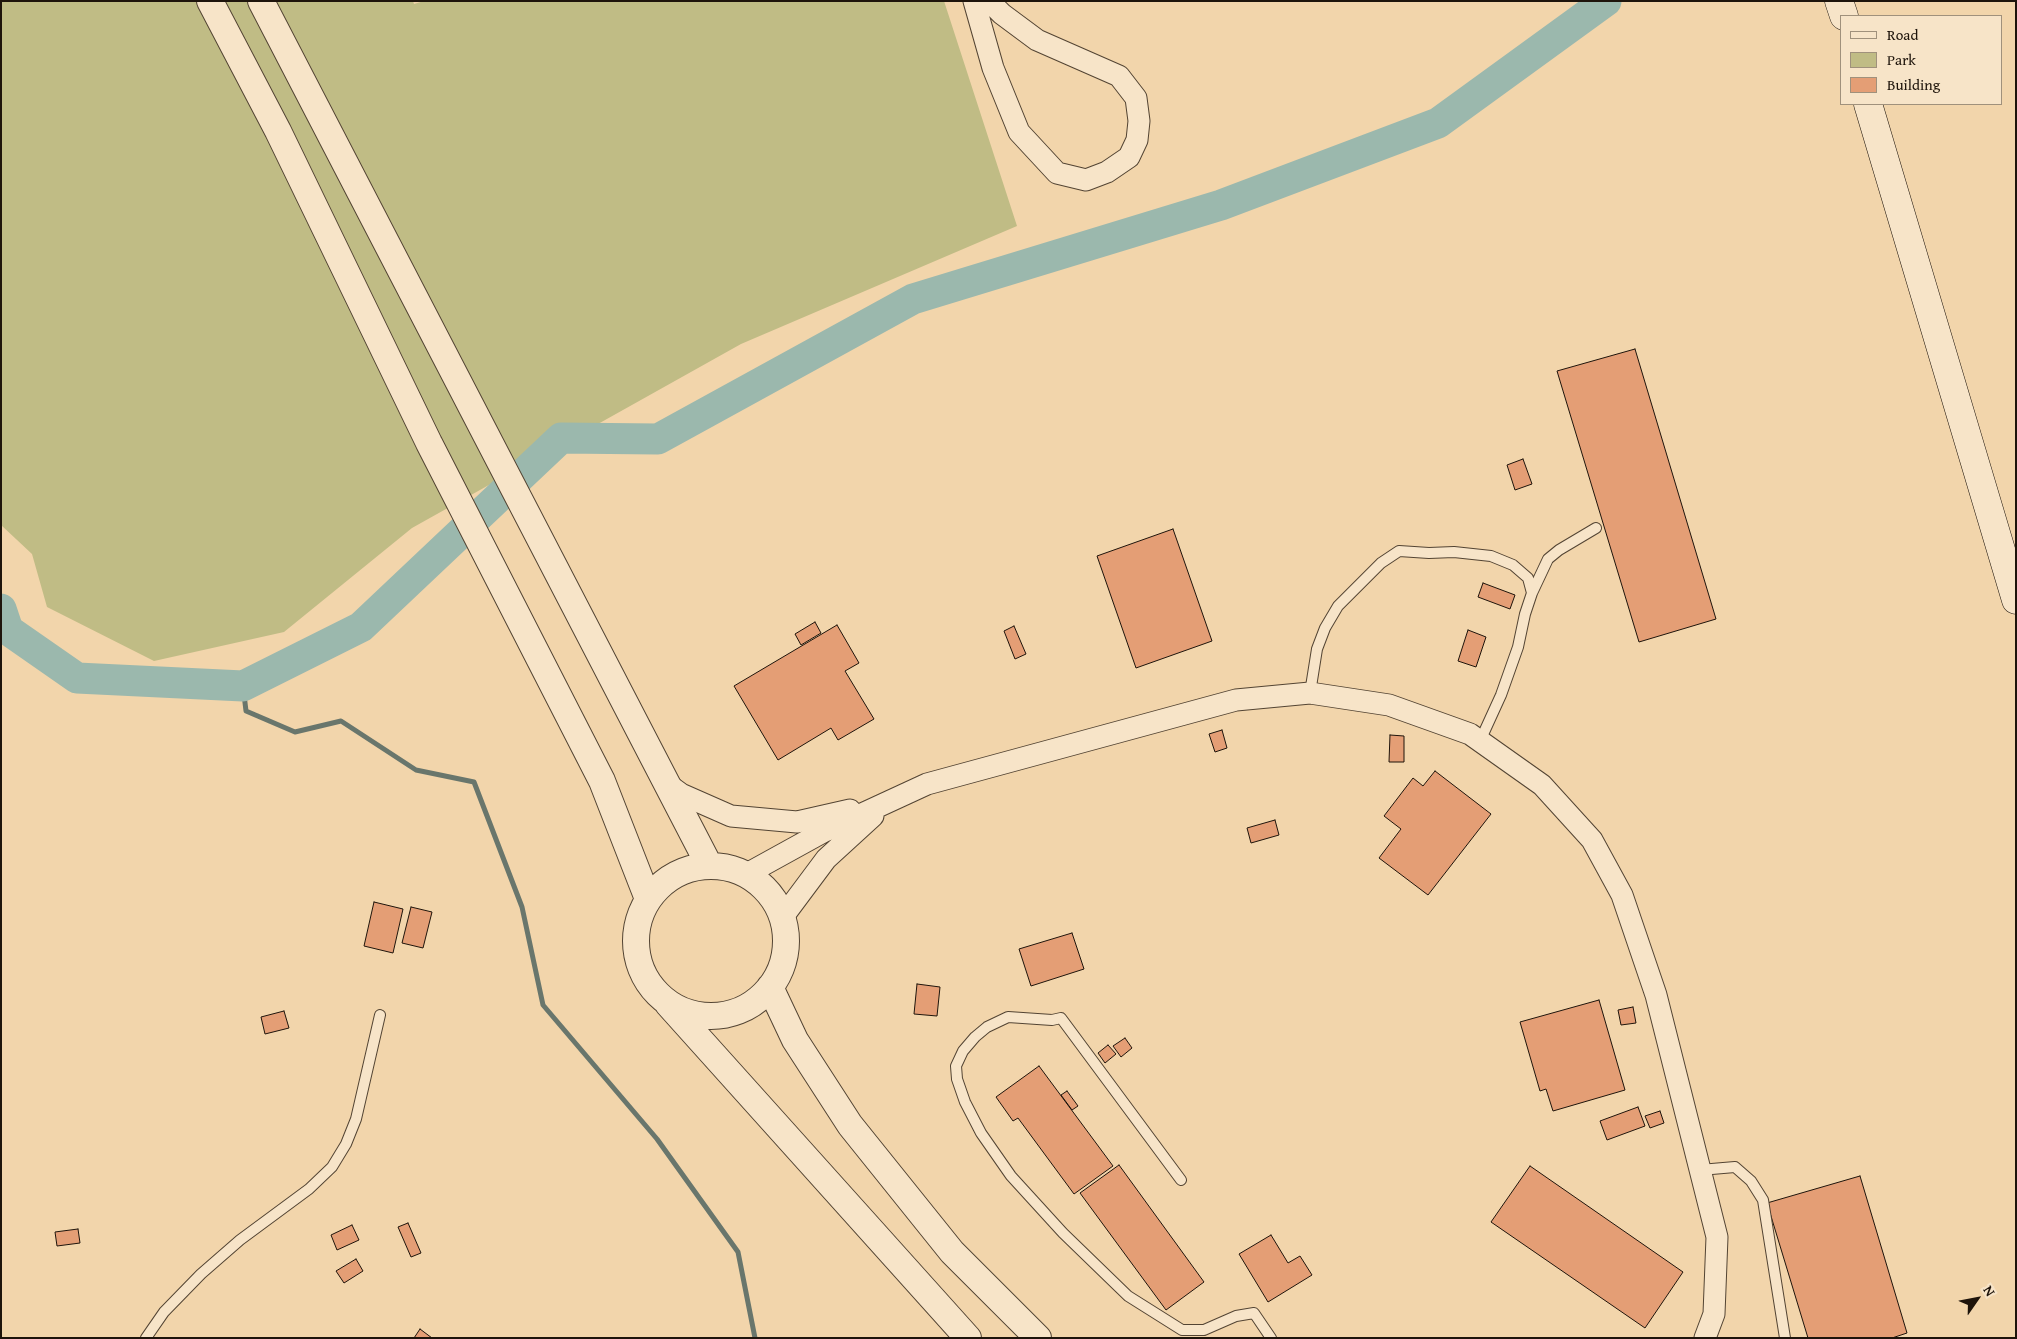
<!DOCTYPE html>
<style>
body{margin:0}
#map{position:relative;width:2017px;height:1339px;overflow:hidden;background:#f2d5ab;font-family:"Gentium Book Plus",serif}
canvas{display:block}
.frame{position:absolute;inset:0;border:2px solid #1e140b;pointer-events:none}
.legend{position:absolute;left:1840px;top:15px;width:162px;height:90px;box-sizing:border-box;background:#f7e4c8;border:1px solid #a0917c;margin:0;padding:6px 9px;list-style:none;font-size:15px;color:#1e140b}
.legend li{display:flex;align-items:center;gap:10px;height:25px}
.legend b{width:25px;border:1px solid #a0917c}
.north{position:absolute;left:1952px;top:1274px;width:50px;height:50px;-webkit-text-stroke:4px #f7e4c8;paint-order:stroke;rotate:57deg;font-size:14px;font-weight:700;line-height:20px;text-align:center;color:#1e140b}
.north::after{content:'';display:block;margin:auto;width:18px;height:22px;background:#1e140b;clip-path:polygon(50% 0,100% 100%,50% 72%,0 100%)}
</style>
<div id="map">
<canvas width="2017" height="1339"></canvas>
<div class="frame"></div>
<ul class="legend">
<li><b style="height:6px;background:#f7e4c8"></b>Road</li>
<li><b style="height:14px;background:#c0bc85"></b>Park</li>
<li><b style="height:14px;background:#e49e75"></b>Building</li>
</ul>
<div class="north">N</div>
</div>
<script>
const context = document.querySelector('canvas').getContext('2d');
context.lineJoin = 'round';
function paint(path, color) {
  context.fillStyle = color;
  context.fill(path, 'evenodd');
}
function toPath(rows) {
  const path = new Path2D();
  for (const r of rows) {
    if (r.length === 3) {
      path.moveTo(r[0] + r[2], r[1]);
      path.arc(r[0], r[1], r[2], 0, 2 * Math.PI);
      continue;
    }
    path.moveTo(r[0], r[1]);
    for (let i = 2; i < r.length; i += 2) path.lineTo(r[i], r[i + 1]);
  }
  return path;
}
function stroke(path, color, width, dash) {
  context.strokeStyle = color;
  context.lineWidth = width;
  context.lineCap = dash ? 'butt' : 'round';
  context.setLineDash(dash || []);
  context.stroke(path);
}
paint(toPath([
 [1,1,413,1,414,4,424,1,944,1,1017,226,741,344,412,528,284,632,154,661,47,607,32,554,1,525]
]), '#c0bc85');
stroke(toPath([
 [243,686,246,711,295,732,341,721,416,770,474,782,522,907,543,1005,657,1139,738,1252,755,1338]
]), '#69766c', 5);
stroke(toPath([
 [1,609,8,630,77,678,243,686,361,627,561,438,658,439,913,299,1221,205,1438,123,1606,1]
]), '#9bb8ad', 31);
const building = toPath([
 [1635,349,1716,619,1639,642,1557,371,1635,349],
 [1523,459,1532,484,1515,490,1507,465,1523,459],
 [1173,529,1212,641,1136,668,1097,556,1173,529],
 [1483,583,1515,595,1510,609,1478,597,1483,583],
 [815,622,821,633,801,645,795,634,815,622],
 [837,625,859,663,845,671,874,719,838,740,831,728,778,760,734,686,837,625],
 [1014,626,1026,654,1015,659,1004,631,1014,626],
 [1468,630,1486,637,1476,667,1458,661,1468,630],
 [1222,730,1227,748,1215,752,1209,734,1222,730],
 [1390,735,1404,736,1404,762,1389,762,1390,735],
 [1435,771,1491,814,1428,895,1379,858,1401,829,1384,816,1413,778,1423,786,1435,771],
 [1275,820,1279,835,1251,843,1247,828,1275,820],
 [374,902,403,909,393,953,364,946,374,902],
 [411,907,432,912,423,948,402,943,411,907],
 [1072,933,1084,969,1031,986,1019,949,1072,933],
 [917,984,940,987,937,1016,914,1014,917,984],
 [1599,1000,1625,1090,1553,1111,1546,1089,1540,1091,1520,1022,1599,1000],
 [1633,1007,1636,1023,1621,1025,1618,1010,1633,1007],
 [284,1011,289,1028,265,1034,261,1017,284,1011],
 [1125,1038,1132,1048,1121,1057,1113,1046,1125,1038],
 [1108,1045,1116,1054,1105,1063,1098,1053,1108,1045],
 [1039,1066,1113,1166,1074,1194,1018,1118,1013,1121,996,1097,1039,1066],
 [1067,1091,1078,1106,1072,1110,1061,1095,1067,1091],
 [1638,1107,1645,1126,1607,1140,1600,1121,1638,1107],
 [1660,1111,1664,1123,1650,1128,1645,1116,1660,1111],
 [1119,1165,1204,1282,1166,1310,1080,1193,1119,1165],
 [1530,1166,1683,1272,1645,1328,1491,1222,1530,1166],
 [1860,1176,1907,1333,1892,1338,1808,1338,1767,1203,1860,1176],
 [408,1223,421,1253,411,1257,398,1227,408,1223],
 [352,1225,359,1240,337,1250,331,1235,352,1225],
 [78,1229,80,1243,57,1246,55,1232,78,1229],
 [1271,1235,1288,1263,1300,1256,1312,1275,1268,1302,1239,1254,1271,1235],
 [356,1259,363,1271,344,1283,336,1271,356,1259],
 [420,1329,432,1338,414,1338,420,1329]
]);
paint(building, '#e49e75');
stroke(building, '#1e140b', 1);
const service = toPath([
 [1532,593,1548,559,1559,550,1596,528],
 [1310,693,1317,649,1325,628,1338,606,1381,563,1399,551,1429,553,1454,552,1491,556,1513,565,1528,578,1532,593,1525,614,1518,647,1501,695,1480,741],
 [1700,1170,1735,1167,1751,1181,1763,1200,1785,1338],
 [1181,1180,1061,1018,1052,1020,1008,1017,987,1027,975,1037,963,1051,956,1066,957,1079,965,1102,981,1133,1011,1176,1063,1233,1128,1296,1182,1330,1204,1330,1236,1316,1254,1313,1271,1338],
 [146,1338,164,1312,201,1274,240,1240,309,1189,332,1167,346,1144,356,1119,380,1015]
]);
const minor = toPath([
 [974,1,993,68,1019,132,1057,173,1086,180,1107,172,1129,157,1137,140,1139,121,1136,98,1119,76,1037,40,1002,14,989,1],
 [666,783,681,794,731,816,797,822,850,810],
 [745,875,823,832,927,784,1236,700,1310,693,1389,705,1470,734,1542,785,1592,840,1622,895,1656,995,1717,1237,1714,1314,1705,1338],
 [782,918,826,859,873,816]
]);
const tertiary = toPath([
 [210,1,278,131,429,443,602,781,648,899],
 [261,1,709,865],
 [711,941,75],
 [770,987,795,1040,850,1125,952,1252,1038,1338],
 [668,1004,968,1338]
]);
const secondary = toPath([
 [1839,1,1844,16],
 [1868,104,2016,600]
]);
stroke(service, '#534433', 12);
stroke(minor, '#534433', 23);
stroke(tertiary, '#534433', 28);
stroke(secondary, '#1e140b', 29);
stroke(service, '#f7e4c8', 10);
stroke(minor, '#f7e4c8', 21);
stroke(tertiary, '#f7e4c8', 26);
stroke(secondary, '#f7e4c8', 28);
</script>
